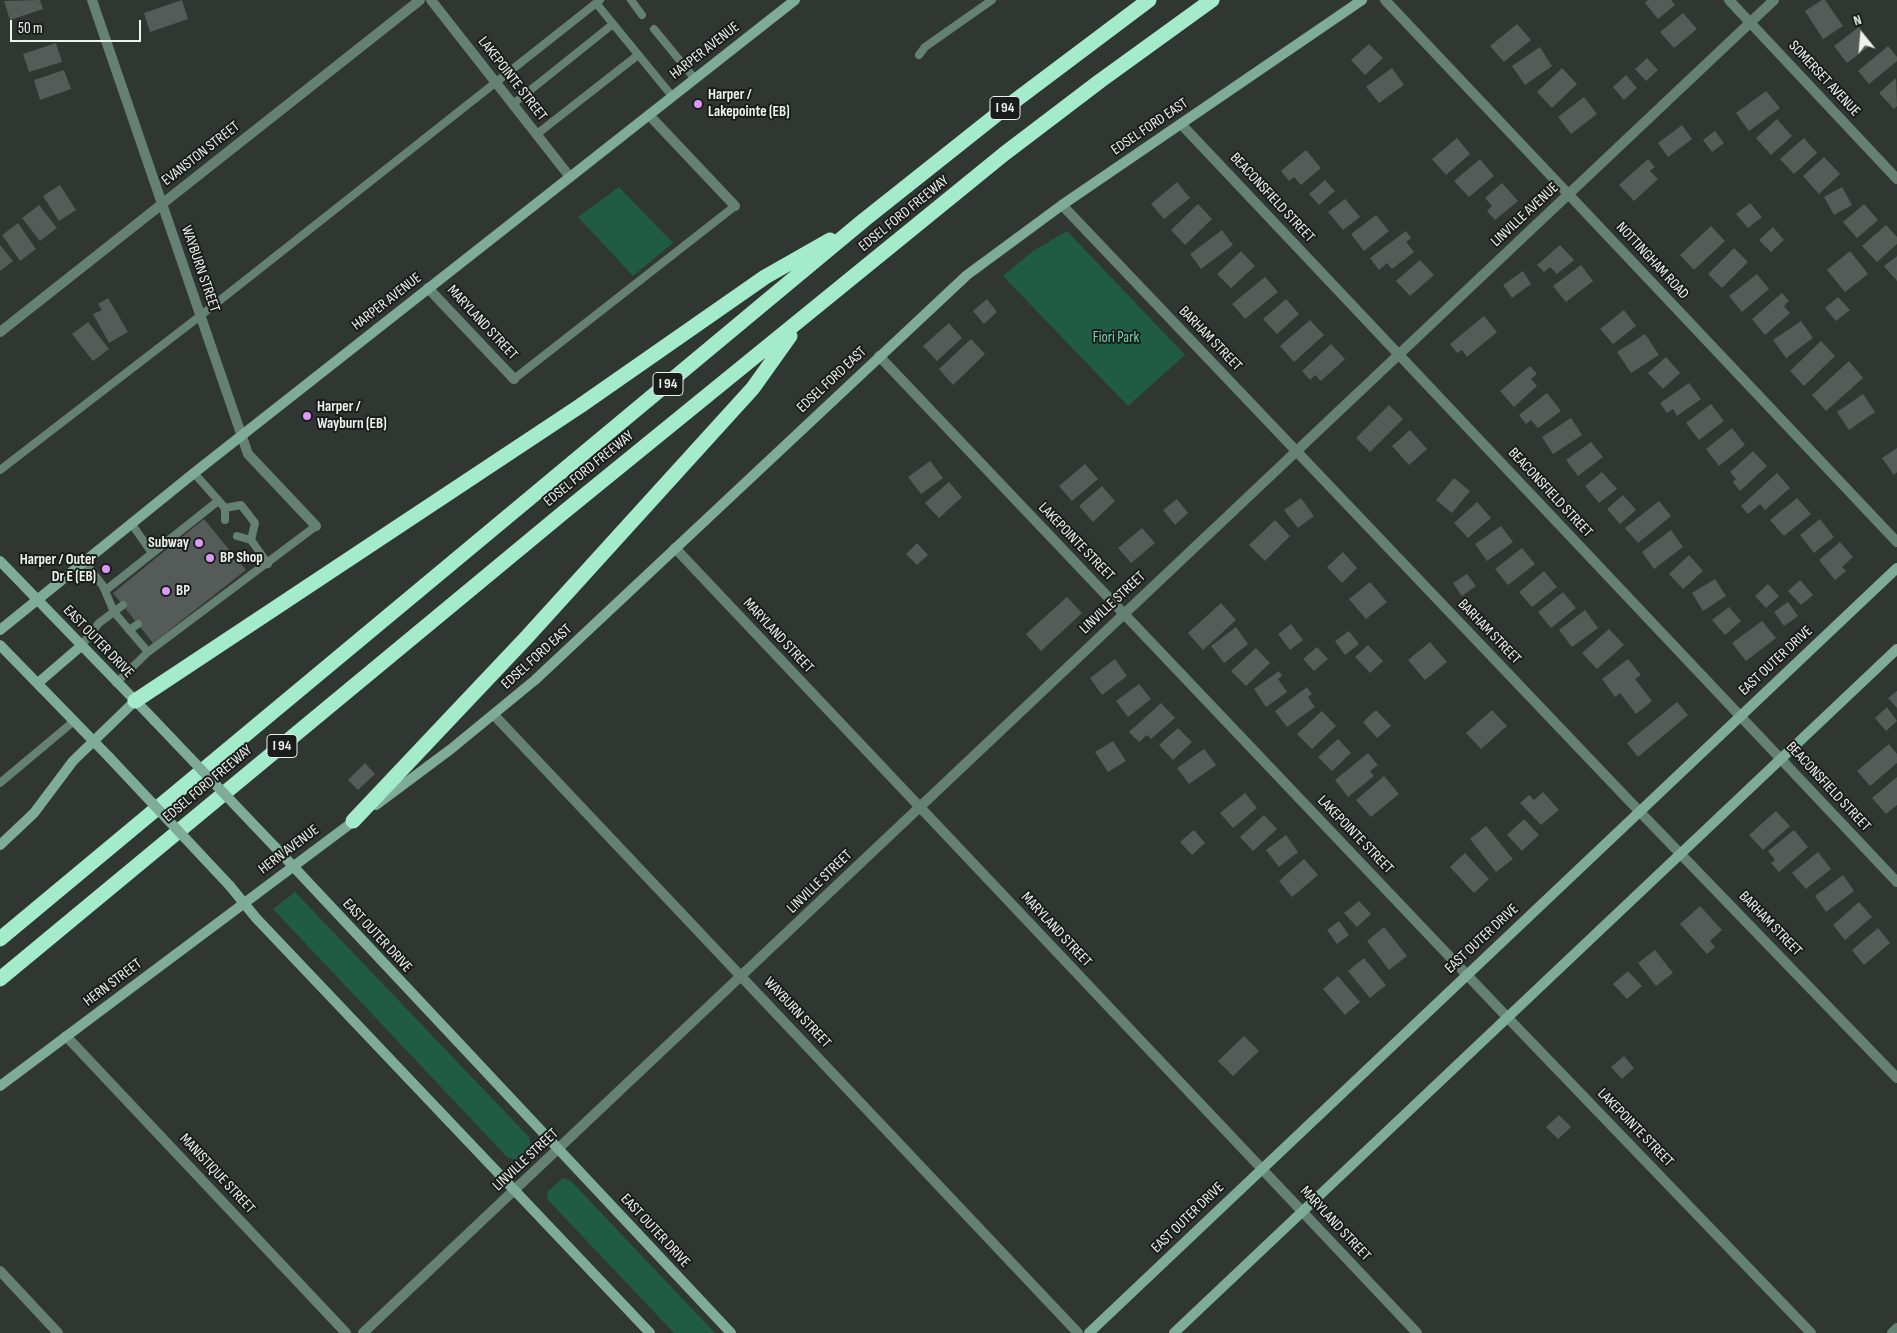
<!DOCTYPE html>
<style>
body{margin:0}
#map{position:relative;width:1897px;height:1333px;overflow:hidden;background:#303733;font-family:"Sofia Sans Condensed",sans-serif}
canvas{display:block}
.north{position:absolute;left:1837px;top:10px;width:50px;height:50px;-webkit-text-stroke:4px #1a1d1c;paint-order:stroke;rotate:343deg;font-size:14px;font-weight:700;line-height:20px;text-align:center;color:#edf2ef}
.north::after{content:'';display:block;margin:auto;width:18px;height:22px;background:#edf2ef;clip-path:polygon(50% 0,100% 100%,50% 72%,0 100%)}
.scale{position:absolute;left:10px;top:20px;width:131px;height:22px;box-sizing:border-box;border:2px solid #edf2ef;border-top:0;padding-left:6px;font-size:15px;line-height:18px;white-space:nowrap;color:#edf2ef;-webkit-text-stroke:4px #1a1d1c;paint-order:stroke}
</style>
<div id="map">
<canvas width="1897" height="1333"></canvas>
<div class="north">N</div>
<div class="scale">50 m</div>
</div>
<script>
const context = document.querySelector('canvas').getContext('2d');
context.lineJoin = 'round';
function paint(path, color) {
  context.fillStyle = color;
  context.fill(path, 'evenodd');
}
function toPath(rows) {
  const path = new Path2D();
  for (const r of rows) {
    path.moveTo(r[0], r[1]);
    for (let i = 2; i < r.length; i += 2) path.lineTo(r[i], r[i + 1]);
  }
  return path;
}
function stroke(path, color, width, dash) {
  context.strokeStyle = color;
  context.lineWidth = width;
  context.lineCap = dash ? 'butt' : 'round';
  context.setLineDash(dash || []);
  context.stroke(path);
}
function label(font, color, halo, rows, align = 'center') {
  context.font = font + ' "Sofia Sans Condensed",sans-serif';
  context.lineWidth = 4;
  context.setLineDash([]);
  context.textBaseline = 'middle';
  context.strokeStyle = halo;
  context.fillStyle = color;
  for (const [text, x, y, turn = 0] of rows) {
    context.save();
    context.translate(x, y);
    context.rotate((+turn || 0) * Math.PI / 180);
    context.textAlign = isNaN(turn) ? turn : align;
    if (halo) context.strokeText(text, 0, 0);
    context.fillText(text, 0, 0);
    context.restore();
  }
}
paint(toPath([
 [619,187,673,243,633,276,578,217],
 [1067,231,1185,355,1128,406,1003,276,1033,251],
 [295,892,529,1137,531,1146,526,1155,516,1160,507,1157,273,909],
 [563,1178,571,1181,715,1333,674,1333,548,1200,547,1192]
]), '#205b44');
paint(toPath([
 [40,0,43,9,10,20,4,1],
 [182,0,188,19,150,32,144,13],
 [1648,0,1671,0,1675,5,1658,19,1645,3],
 [1822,0,1825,0,1843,26,1823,39,1805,11],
 [1683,13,1697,29,1674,48,1660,32],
 [1517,24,1531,40,1504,62,1490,46],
 [1859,27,1872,44,1847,63,1834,46],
 [56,43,62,62,29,72,23,54],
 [1369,44,1383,58,1365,75,1351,60],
 [1888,46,1897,57,1897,61,1869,84,1858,71],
 [1540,47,1552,66,1525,85,1512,66],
 [1647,58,1658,70,1646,81,1635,69],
 [1392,68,1404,85,1379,103,1366,87],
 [1562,68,1577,84,1552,108,1537,92],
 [64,70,71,89,40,100,34,80],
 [1626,75,1637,88,1624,100,1613,87],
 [1896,78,1897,106,1894,109,1879,93],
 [1766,91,1780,108,1749,131,1736,113],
 [1584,97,1597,114,1571,134,1558,117],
 [1777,119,1792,136,1771,155,1756,138],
 [1682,125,1692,139,1668,157,1658,143],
 [1715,131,1724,143,1712,152,1703,140],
 [1457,138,1470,154,1446,175,1432,159],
 [1804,138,1817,153,1794,174,1780,159],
 [1306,150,1321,168,1301,185,1294,177,1289,181,1281,171],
 [1824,157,1840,174,1819,194,1803,176],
 [1480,159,1494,176,1469,197,1454,181],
 [1648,159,1655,167,1650,171,1658,179,1634,201,1619,185],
 [1325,180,1335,191,1319,205,1309,194],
 [1177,182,1190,198,1164,219,1151,204],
 [1502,183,1518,201,1495,220,1487,211,1492,206,1485,198],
 [60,185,76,210,59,221,43,196],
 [1842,187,1852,205,1834,215,1824,197],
 [1345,199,1360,217,1343,230,1328,212],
 [1750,203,1762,217,1748,228,1736,214],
 [1198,204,1212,219,1185,245,1171,230],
 [1864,204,1878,220,1857,238,1843,222],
 [39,205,57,228,40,241,22,218],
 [1376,215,1389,231,1364,251,1351,234],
 [18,223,36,249,20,261,2,235],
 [1886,225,1897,237,1897,244,1877,262,1862,246],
 [1711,226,1725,241,1694,270,1680,255],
 [1773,227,1784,240,1771,252,1759,240],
 [1222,230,1233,245,1201,269,1190,254],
 [1406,231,1411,238,1406,242,1414,252,1392,269,1387,263,1379,270,1370,258],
 [0,245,13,261,0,271],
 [1560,245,1574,260,1557,274,1550,267,1544,272,1537,265],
 [1734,248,1748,262,1722,288,1708,274],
 [1241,251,1255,266,1231,288,1217,274],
 [1850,251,1868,274,1845,292,1827,270],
 [1897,256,1897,281,1884,266],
 [1420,260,1434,275,1410,296,1396,281],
 [1581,265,1593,281,1566,302,1553,286],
 [1523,271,1531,284,1512,298,1503,285],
 [1757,274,1769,289,1742,312,1729,296],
 [1265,277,1278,292,1245,319,1232,304],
 [1782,293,1789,301,1784,306,1790,313,1765,335,1752,319],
 [1838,297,1850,310,1836,321,1825,308],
 [108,298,128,332,109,343,93,314,102,310,98,304],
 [987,299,997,312,984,324,973,311],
 [1286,299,1299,314,1277,334,1263,319],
 [1624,310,1636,326,1613,344,1600,329],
 [1484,316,1497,332,1467,357,1462,350,1457,353,1450,344],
 [1310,320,1324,335,1294,362,1280,346],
 [1801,321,1813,338,1786,358,1773,340],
 [88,322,109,349,93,361,72,334],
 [949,323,962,338,937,361,923,346],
 [1645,334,1659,355,1631,373,1617,352],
 [971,339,985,354,953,385,939,369],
 [1821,341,1835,356,1804,386,1790,371],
 [1331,344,1345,359,1321,381,1315,375,1310,380,1302,371],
 [1666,357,1680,373,1663,389,1648,373],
 [1849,361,1863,378,1826,411,1812,395],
 [1530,366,1537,374,1531,379,1537,386,1514,407,1500,391],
 [1689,383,1701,399,1677,416,1673,409,1667,413,1660,403],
 [1547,393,1561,411,1538,428,1531,420,1526,424,1519,415],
 [1863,394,1875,412,1849,430,1837,412],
 [1711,404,1724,421,1699,440,1686,423],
 [1389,405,1403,419,1370,452,1356,438],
 [1571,418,1582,435,1553,454,1542,437],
 [1732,428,1745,445,1719,466,1706,449],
 [1410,430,1427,449,1409,465,1392,446],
 [1591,442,1603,457,1578,476,1566,460],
 [1897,448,1897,472,1894,475,1882,458],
 [1753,451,1767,466,1740,491,1733,482,1736,479,1730,472],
 [930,461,943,478,921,494,908,477],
 [1085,464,1098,479,1072,501,1059,486],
 [1602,472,1617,489,1599,503,1585,486],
 [1777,473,1790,488,1765,510,1760,504,1748,514,1741,506],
 [1454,478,1470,491,1452,513,1436,500],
 [949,482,962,497,939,518,925,503],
 [1102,486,1115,501,1093,522,1079,506],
 [1623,495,1636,510,1620,524,1607,509],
 [1301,498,1314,516,1298,528,1284,510],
 [1797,498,1811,514,1784,536,1770,520],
 [1177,499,1188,513,1175,525,1163,510],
 [1659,501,1671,516,1638,543,1625,528],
 [1477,502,1491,518,1468,538,1454,523],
 [204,519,246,570,153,643,113,593],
 [1820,519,1834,537,1814,553,1800,535],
 [1275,520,1290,536,1265,561,1249,545],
 [1501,526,1513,542,1487,561,1475,544],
 [1142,528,1155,543,1131,563,1118,548],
 [1671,530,1683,547,1654,569,1642,552],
 [1840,542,1853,557,1842,567,1846,571,1835,580,1819,560],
 [917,543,928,555,917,565,906,554],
 [1522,548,1535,564,1508,585,1495,569],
 [1343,552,1357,568,1342,583,1327,567],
 [1689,555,1703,571,1683,589,1669,574],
 [1544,571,1557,587,1532,607,1519,592],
 [1467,574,1476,586,1462,596,1453,583],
 [1715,579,1726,596,1703,611,1692,593],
 [1800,580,1813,595,1801,605,1788,591],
 [1370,582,1387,602,1366,619,1349,599],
 [1768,584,1779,596,1766,608,1755,596],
 [1563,592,1576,608,1551,628,1538,612],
 [1067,597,1082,613,1041,651,1026,634],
 [1788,602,1798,616,1784,626,1774,612],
 [1221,603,1236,620,1203,650,1188,633],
 [1729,607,1741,621,1725,635,1712,620],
 [1585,610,1598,628,1572,647,1559,630],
 [1762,621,1776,638,1746,661,1732,643],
 [1291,624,1303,640,1290,650,1278,634],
 [1236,627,1248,644,1224,663,1211,646],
 [1609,629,1624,645,1597,669,1582,653],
 [1349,631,1359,644,1345,655,1335,641],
 [1430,642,1447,662,1425,680,1408,660],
 [1368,645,1383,661,1370,673,1355,657],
 [1317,647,1328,659,1314,671,1303,659],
 [1256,648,1270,663,1246,686,1231,671],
 [1115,659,1127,676,1102,695,1090,678],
 [1628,659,1641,675,1635,679,1652,701,1636,714,1620,693,1615,697,1602,679],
 [1279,671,1282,676,1278,679,1287,692,1266,707,1254,689],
 [1139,684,1151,699,1128,717,1116,701],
 [1307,687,1312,694,1308,697,1315,707,1287,727,1275,711],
 [1897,691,1897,708,1888,698],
 [1677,702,1688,715,1638,757,1627,743],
 [1161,703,1175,718,1151,739,1147,735,1139,742,1129,732],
 [1887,707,1897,721,1886,731,1875,718],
 [1376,710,1391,726,1377,738,1363,722],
 [1492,710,1507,726,1481,749,1466,733],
 [1322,711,1336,726,1312,749,1297,734],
 [1178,728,1192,742,1173,760,1159,745],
 [1338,739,1351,753,1332,771,1318,757],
 [1113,741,1126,761,1108,772,1095,752],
 [1889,744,1897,754,1897,763,1870,786,1857,771],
 [1204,749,1216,765,1189,784,1177,768],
 [1368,753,1378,765,1370,771,1374,776,1348,797,1335,780],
 [365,763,375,774,358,790,348,780],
 [1384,776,1399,794,1371,817,1356,800],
 [1897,777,1897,805,1886,814,1872,798],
 [1543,792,1559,810,1541,825,1520,803,1529,795,1534,800],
 [1245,793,1257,808,1233,828,1220,813],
 [1776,811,1790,826,1763,850,1749,835],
 [1264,815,1277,829,1253,851,1240,837],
 [1524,819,1539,835,1522,851,1507,835],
 [1486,826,1513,859,1496,872,1470,839],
 [1194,830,1205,843,1192,855,1180,842],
 [1794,830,1808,847,1779,872,1771,863,1775,860,1768,851],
 [1286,835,1298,852,1279,867,1266,850],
 [1818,852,1831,869,1806,889,1792,873],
 [1465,853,1489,879,1474,893,1450,867],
 [1304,859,1318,875,1292,897,1279,881],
 [1843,875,1854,891,1826,912,1815,896],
 [1359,901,1371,914,1357,927,1344,913],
 [1859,902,1872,917,1845,940,1833,925],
 [1700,906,1722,930,1710,941,1715,947,1707,954,1680,924],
 [1339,921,1349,935,1337,944,1327,930],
 [1384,927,1407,956,1389,970,1367,941],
 [1878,928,1890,943,1864,965,1852,950],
 [1655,950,1673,973,1656,986,1638,963],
 [1364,958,1386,985,1370,998,1348,971],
 [1628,971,1642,986,1627,999,1613,984],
 [1338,976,1360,1002,1345,1015,1323,989],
 [1244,1036,1259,1051,1233,1076,1218,1061],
 [1624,1056,1634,1068,1622,1079,1611,1067],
 [1559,1115,1571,1127,1558,1139,1546,1127]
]), '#545b58');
stroke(toPath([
 [631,0,642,15],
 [596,3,672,96],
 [654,29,695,79],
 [919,55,925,47,992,0],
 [513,104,613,24],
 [537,134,638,55],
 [514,379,735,206],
 [0,470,200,316,600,0],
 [194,473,225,508,241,505,255,523,251,540,237,536],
 [225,520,225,508],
 [131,523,152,553],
 [251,540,268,564],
 [84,561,103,586,114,612,148,652],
 [106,590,218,501],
 [129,630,138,624],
 [81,646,99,623,123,605],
 [116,683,148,652,316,526],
 [0,783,74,721]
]), '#658174', 8);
stroke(toPath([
 [92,0,248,454,316,526],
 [431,0,570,177],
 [1385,0,1897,542],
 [1729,0,1897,179],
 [649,115,735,206],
 [1181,124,1897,882],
 [1062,205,1639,811,1897,1078],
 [428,288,514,379],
 [0,332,420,0],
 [879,356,1507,1017,1811,1333],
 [675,548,1417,1333],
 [494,715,1078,1333],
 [66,1036,346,1333],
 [0,1271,58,1333],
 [363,1333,1774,0],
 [1892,1333,1897,1328]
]), '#658174', 10);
stroke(toPath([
 [0,561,154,720],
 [0,630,194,473,795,0],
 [0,645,109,757],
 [38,683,81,646],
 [376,805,451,749,535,680,967,275,1062,205,1362,0],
 [0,845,34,813,73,761,135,701],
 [275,847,731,1333],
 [230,886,256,918,650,1333],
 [0,1086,358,818],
 [1089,1333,1897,568],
 [1174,1333,1897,649]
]), '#7fac98', 10);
stroke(toPath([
 [135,701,580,406,765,277,830,240],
 [353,821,526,638,753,388,790,336],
 [0,939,864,220,1000,112,1149,0],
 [0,979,564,512,1004,154,1100,81,1212,0]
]), '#a4ebcb', 15);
stroke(toPath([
 [154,720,275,847],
 [109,757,230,886]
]), '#7fac98', 10);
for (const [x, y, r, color] of [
 [698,104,5,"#da9af6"],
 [307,416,5,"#da9af6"],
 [199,543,5,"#da9af6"],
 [210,558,5,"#da9af6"],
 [106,569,5,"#da9af6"],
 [166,591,5,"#da9af6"]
]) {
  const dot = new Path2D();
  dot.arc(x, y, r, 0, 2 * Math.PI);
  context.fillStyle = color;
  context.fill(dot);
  stroke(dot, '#1a1d1c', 2);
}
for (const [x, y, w] of [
 [1005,108,30],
 [668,384,30],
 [282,746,30]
]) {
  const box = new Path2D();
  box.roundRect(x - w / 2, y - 11.5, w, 23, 4);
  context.fillStyle = '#1a1d1c';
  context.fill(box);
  stroke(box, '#edf2ef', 1);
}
label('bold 14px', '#edf2ef', null, [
 ["I 94",1005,108],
 ["I 94",668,384],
 ["I 94",282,746]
]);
label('15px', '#edf2ef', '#1a1d1c', [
 ["HARPER AVENUE",705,51,-38],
 ["LAKEPOINTE STREET",512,79,52],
 ["SOMERSET AVENUE",1824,79,47],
 ["EDSEL FORD EAST",1150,127,-34],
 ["EVANSTON STREET",201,154,-38],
 ["BEACONSFIELD STREET",1272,198,47],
 ["EDSEL FORD FREEWAY",904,214,-39],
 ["LINVILLE AVENUE",1525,215,-43],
 ["NOTTINGHAM ROAD",1652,261,47],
 ["WAYBURN STREET",200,269,71],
 ["HARPER AVENUE",387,302,-38],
 ["MARYLAND STREET",482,323,47],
 ["BARHAM STREET",1210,339,46],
 ["EDSEL FORD EAST",832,380,-43],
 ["EDSEL FORD FREEWAY",589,469,-39],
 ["BEACONSFIELD STREET",1550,493,47],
 ["LAKEPOINTE STREET",1076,542,46],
 ["LINVILLE STREET",1113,603,-43],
 ["BARHAM STREET",1489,632,46],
 ["MARYLAND STREET",778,636,47],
 ["EAST OUTER DRIVE",98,642,46],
 ["EDSEL FORD EAST",537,657,-42],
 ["EAST OUTER DRIVE",1776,661,-43],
 ["EDSEL FORD FREEWAY",208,784,-40],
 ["BEACONSFIELD STREET",1828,787,47],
 ["LAKEPOINTE STREET",1355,835,46],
 ["HERN AVENUE",289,850,-37],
 ["LINVILLE STREET",820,882,-44],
 ["BARHAM STREET",1770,924,46],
 ["MARYLAND STREET",1056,930,47],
 ["EAST OUTER DRIVE",377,936,47],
 ["EAST OUTER DRIVE",1482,939,-43],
 ["HERN STREET",113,983,-37],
 ["WAYBURN STREET",797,1013,47],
 ["LAKEPOINTE STREET",1635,1128,46],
 ["LINVILLE STREET",526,1160,-43],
 ["MANISTIQUE STREET",217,1174,47],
 ["EAST OUTER DRIVE",1188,1218,-44],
 ["MARYLAND STREET",1335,1224,47],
 ["EAST OUTER DRIVE",655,1231,47]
]);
label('bold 15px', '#edf2ef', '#1a1d1c', [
 ["Harper /",708,95],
 ["Lakepointe (EB)",708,112],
 ["Harper /",317,407],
 ["Wayburn (EB)",317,424],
 ["Subway",189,543,"right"],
 ["BP Shop",220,558],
 ["Harper / Outer",96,560,"right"],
 ["Dr E (EB)",96,577,"right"],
 ["BP",176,591]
], 'left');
label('15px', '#6fd6ac', '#1a1d1c', [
 ["Fiori Park",1116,338]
]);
</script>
